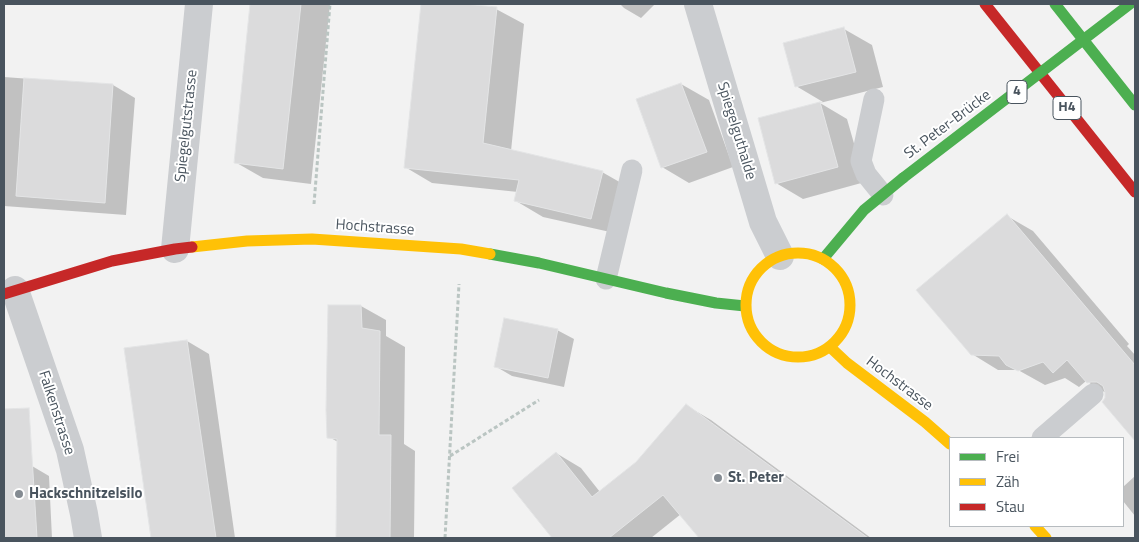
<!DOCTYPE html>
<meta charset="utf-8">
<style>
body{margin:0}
#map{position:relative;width:1139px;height:542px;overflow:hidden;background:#f2f2f2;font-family:"Titillium Web",sans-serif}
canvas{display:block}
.frame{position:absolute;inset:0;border:5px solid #49545e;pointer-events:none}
.legend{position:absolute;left:949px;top:437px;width:175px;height:90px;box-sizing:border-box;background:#fff;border:1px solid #b6bbbf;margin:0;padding:6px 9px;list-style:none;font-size:15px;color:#49545e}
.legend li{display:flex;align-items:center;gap:10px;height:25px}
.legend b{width:25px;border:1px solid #b6bbbf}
</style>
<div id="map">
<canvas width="1139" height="542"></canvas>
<div class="frame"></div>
<ul class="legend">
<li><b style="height:6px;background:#4caf50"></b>Frei</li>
<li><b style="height:6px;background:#ffc107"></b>Zäh</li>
<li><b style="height:6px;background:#c62828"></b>Stau</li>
</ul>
</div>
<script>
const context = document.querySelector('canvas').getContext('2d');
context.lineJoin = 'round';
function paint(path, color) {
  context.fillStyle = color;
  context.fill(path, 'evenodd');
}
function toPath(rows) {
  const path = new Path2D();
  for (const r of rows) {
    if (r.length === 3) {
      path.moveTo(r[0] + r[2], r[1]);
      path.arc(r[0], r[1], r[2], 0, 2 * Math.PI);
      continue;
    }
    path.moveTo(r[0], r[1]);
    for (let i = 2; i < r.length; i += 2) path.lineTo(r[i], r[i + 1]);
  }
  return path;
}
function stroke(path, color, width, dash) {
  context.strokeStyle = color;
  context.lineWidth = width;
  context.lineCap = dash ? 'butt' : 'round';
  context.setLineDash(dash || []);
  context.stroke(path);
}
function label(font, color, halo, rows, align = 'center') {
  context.font = font + ' "Titillium Web",sans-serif';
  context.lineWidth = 4;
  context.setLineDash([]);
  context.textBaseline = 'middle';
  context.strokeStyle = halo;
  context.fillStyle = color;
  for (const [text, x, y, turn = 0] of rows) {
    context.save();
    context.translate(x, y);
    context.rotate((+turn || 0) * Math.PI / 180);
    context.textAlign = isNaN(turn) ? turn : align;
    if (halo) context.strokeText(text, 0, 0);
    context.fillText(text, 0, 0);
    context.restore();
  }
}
paint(toPath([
 [252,4,330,4,311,184,263,178,235,162],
 [422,4,452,4,496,9,524,24,511,151,602,172,630,188,619,234,543,217,516,201,518,192,432,183,405,167],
 [620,4,655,4,641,18,624,8],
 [844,29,872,45,883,87,820,103,847,119,865,182,803,199,776,183,759,119,823,102,796,86],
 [4,77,113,85,135,98,126,215,4,206],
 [681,84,709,100,733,167,689,183,662,167],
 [1007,216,1033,231,1129,344,1127,346,1135,355,1135,439,1104,402,1106,393,1086,381,1079,387,1065,378,1045,385,1018,370,998,370,972,354],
 [329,306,361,306,386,320,386,336,405,347,404,444,415,451,414,538,337,538,338,442,329,437],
 [557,330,574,339,564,387,512,376,495,366],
 [187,341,209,354,235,538,152,538,125,349],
 [687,406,711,420,871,538,700,538,681,514,651,538,554,538,513,488,556,453,581,468,600,492,637,463],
 [32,466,49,476,52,538,4,538,4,467],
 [1135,476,1135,516,1123,501,1123,487]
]), '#0003');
const building = toPath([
 [250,4,301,4,283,169,234,163,250,4],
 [421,4,464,4,497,7,483,143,603,171,591,219,514,201,519,180,404,168,421,4],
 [844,27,856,72,795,87,783,43,844,27],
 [24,78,113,84,105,203,16,196,24,78],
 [681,83,707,152,661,168,636,99,681,83],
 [820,102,838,167,775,184,758,118,820,102],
 [1007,214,1135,365,1135,441,1102,402,1105,398,1105,392,1103,386,1097,382,1091,382,1087,383,1067,360,1053,373,1043,362,1018,371,1006,365,999,356,971,355,916,290,1007,214],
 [328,305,361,305,362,328,380,331,379,435,391,435,390,538,336,538,337,439,327,438,326,410,328,305],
 [504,318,558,329,548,378,494,367,504,318],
 [187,340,216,538,151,538,124,348,187,340],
 [686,404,868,538,699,538,663,495,609,538,552,538,512,488,556,452,592,497,636,462,686,404],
 [29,408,37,538,4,538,4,409,29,408]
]);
paint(building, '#dbdbdc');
stroke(building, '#e3e4e5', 1);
stroke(toPath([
 [314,204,330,4],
 [450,456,539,400],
 [445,538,459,284]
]), '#bac5c2', 3, [4, 2.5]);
stroke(toPath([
 [874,99,861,161,866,174,883,195],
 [606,279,632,170],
 [1042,438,1093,394]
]), '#cbcdd0', 21);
stroke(toPath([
 [698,4,763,222,780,256],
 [175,249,199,4],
 [15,290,70,450,84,514,88,538]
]), '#cbcdd0', 28);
stroke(toPath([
 [1055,4,1135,105],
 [490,254,539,263,666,293,716,303,745,306],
 [823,259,864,210,903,178]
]), '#4caf50', 11);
stroke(toPath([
 [192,247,247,241,312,239,461,249,490,254],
 [798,305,52],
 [830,347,847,363,925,422,950,444],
 [1035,526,1046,538]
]), '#ffc107', 11);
stroke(toPath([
 [985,4,1135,192],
 [4,294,112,261,175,249,192,247]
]), '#c62828', 11);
stroke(toPath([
 [903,178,1130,4]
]), '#4caf50', 11);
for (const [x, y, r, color] of [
 [718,478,5,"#848b92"],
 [19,494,5,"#848b92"]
]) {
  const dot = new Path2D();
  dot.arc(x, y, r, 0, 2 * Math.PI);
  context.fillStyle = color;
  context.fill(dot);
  stroke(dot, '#fff', 2);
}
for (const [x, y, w] of [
 [1017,92,20],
 [1067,108,28]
]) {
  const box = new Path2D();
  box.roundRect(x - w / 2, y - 11.5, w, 23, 4);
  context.fillStyle = '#fff';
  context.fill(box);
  stroke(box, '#49545e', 1);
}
label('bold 14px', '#49545e', null, [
 ["4",1017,92],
 ["H4",1067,108]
]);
label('15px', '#49545e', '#fff', [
 ["St. Peter-Brücke",948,125,-37],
 ["Spiegelgutstrasse",187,126,-84],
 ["Spiegelguthalde",736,131,73],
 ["Hochstrasse",375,228,4],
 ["Hochstrasse",899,384,37],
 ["Falkenstrasse",56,413,72]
]);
label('bold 15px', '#49545e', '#fff', [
 ["St. Peter",728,478],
 ["Hackschnitzelsilo",29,494]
], 'left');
</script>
